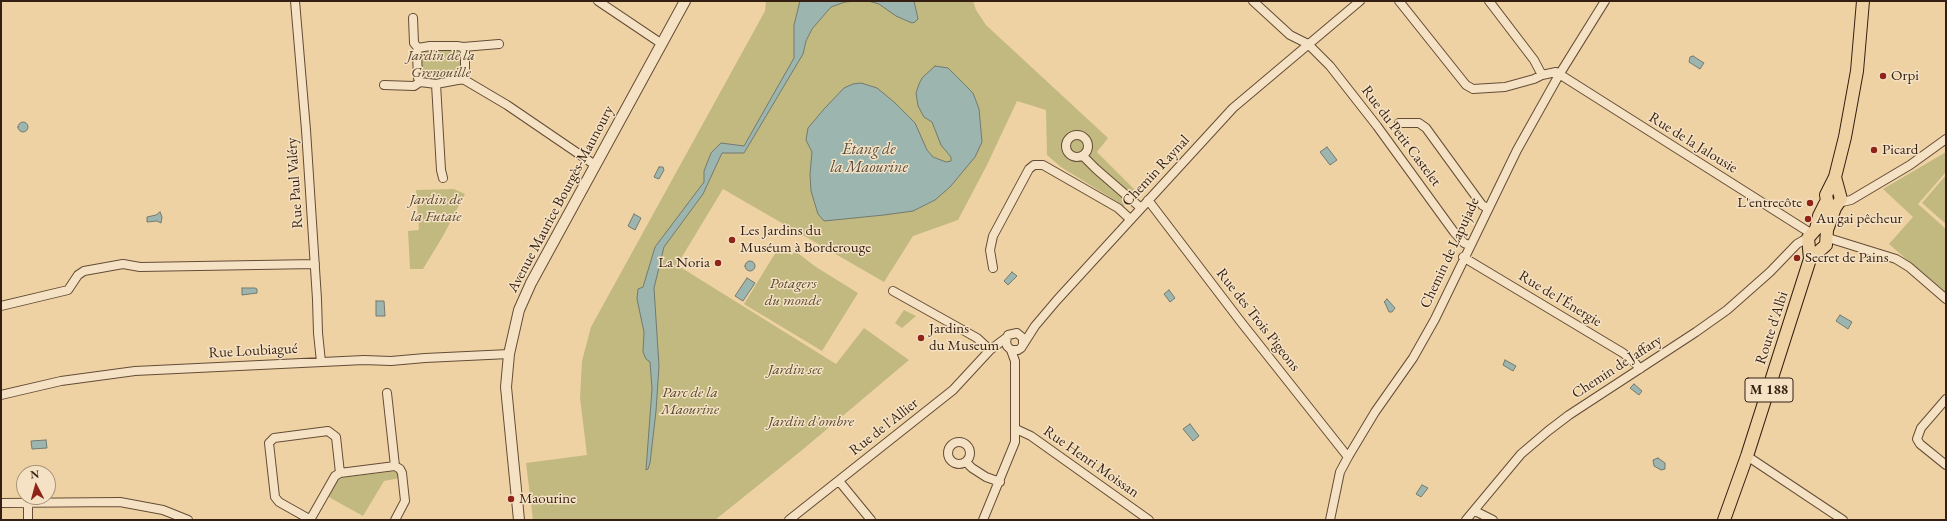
<!DOCTYPE html>
<html>
<head>
<meta charset="utf-8">
<style>
	body { margin:0 }
	#map { position:relative; width:1947px; height:521px; overflow:hidden; background:#efd2a4; font-family:"EB Garamond",serif }
	canvas { display:block }
	.frame { position:absolute; inset:0; border:2px solid #351f12; pointer-events:none }
	.north { position:absolute; left:16px; top:465px; width:40px; height:40px; box-sizing:border-box; background:#f5e2c4; border:1px solid #a8947d; border-radius:50%; rotate:354deg; font-size:11px; font-weight:700; line-height:16px; text-align:center; color:#351f12 }
	.north::after { content:''; display:block; margin:auto; width:14px; height:18px; background:#8f2418; clip-path:polygon(50% 0,100% 100%,50% 72%,0 100%) }
</style>
</head>
<body>
<div id="map">
<canvas width="1947" height="521"></canvas>
<div class="frame"></div>
<div class="north">N</div>
</div>
<script>
const context = document.querySelector('canvas').getContext('2d');
context.lineJoin = 'round';
function fill(path, color) { context.fillStyle = color; context.fill(path, 'evenodd'); }
const poly = rows => new Path2D(rows.map(r => 'M' + r).join(''));
function strokePath(path, color, width, dash) { context.strokeStyle = color; context.lineWidth = width; context.lineCap = dash ? 'butt' : 'round'; context.setLineDash(dash || []); context.stroke(path); }
function drawText(font, color, halo, rows, align = 'center') {
  context.font = font + ' "EB Garamond",serif'; context.lineWidth = 3; context.setLineDash([]); context.textBaseline = 'middle'; context.strokeStyle = halo; context.fillStyle = color; for (const [text, x, y, turn = 0] of rows) {
    context.save(); context.translate(x, y); context.rotate((+turn || 0) * Math.PI / 180); context.textAlign = isNaN(turn) ? turn : align; if (halo) context.strokeText(text, 0, 0); context.fillText(text, 0, 0); context.restore();
  }
}
fill(poly([
	[766,1,973,1,976,10,986,25,1108,138,1097,152,1137,192,1124,206,1061,167,1047,155,1046,110,1017,101,987,165,958,220,913,236,884,282,723,189,677,265,836,364,864,328,909,360,801,451,715,520,533,520,526,463,587,455,580,398,582,361,591,327,765,11],
	[456,48,460,53,462,57,462,72,460,76,457,79,427,81,423,79,421,76,420,53,422,50],
	[1946,152,1946,172,1918,204,1946,229,1946,294,1889,244,1913,217,1883,189],
	[1946,175,1946,224,1922,203],
	[454,189,465,194,443,236,423,269,410,269,408,231,419,230,416,190],
	[779,247,792,255,795,251,816,267,858,293,822,351,744,304],
	[904,310,916,316,902,328,895,323],
	[398,471,400,478,384,481,363,516,327,496,338,478]
]), '#c1b980');
const water = poly([
	[800,1,857,1,845,2,831,7,812,29,806,41,803,54,744,153,722,153,703,194,664,247,654,288,659,366,656,411,650,463,648,469,646,470,652,389,650,362,646,359,643,352,644,332,637,299,638,289,643,287,655,247,704,182,704,171,711,153,721,143,744,146,794,58,794,25,800,1],
	[868,1,914,1,918,19,915,22,912,23,896,16,879,4,868,1],
	[1693,56,1704,63,1700,69,1689,62,1690,57,1693,56],
	[935,66,948,68,973,93,979,109,982,142,975,157,950,187,935,200,913,211,884,215,824,221,818,214,811,191,810,174,812,152,806,140,808,128,824,109,844,88,853,84,861,83,877,88,894,102,915,123,927,150,933,157,946,162,951,161,951,157,941,145,932,122,924,117,918,106,916,93,919,84,922,78,935,66],
	'18 127a5 5 0 1 1 10 0a5 5 0 1 1-10 0Z',
	[1327,147,1337,160,1330,165,1320,152,1327,147],
	[659,167,663,167,664,170,659,179,654,177,659,167],
	[160,212,162,217,161,223,157,221,147,222,147,217,156,215,160,212],
	[634,214,641,218,635,230,628,226,634,214],
	'745 266a5 5 0 1 1 10 0a5 5 0 1 1-10 0Z',
	[1012,272,1017,276,1008,285,1004,281,1012,272],
	[747,278,755,283,743,301,735,296,747,278],
	[242,288,255,288,257,289,257,293,242,295,242,288],
	[1169,290,1175,298,1170,302,1164,294,1169,290],
	[1387,299,1395,308,1392,312,1389,312,1385,303,1384,302,1387,299],
	[376,301,384,301,385,316,376,316,376,301],
	[1840,315,1852,322,1848,329,1836,321,1840,315],
	[1505,360,1516,366,1513,371,1503,365,1505,360],
	[1634,384,1642,391,1639,395,1630,388,1634,384],
	[1190,424,1199,436,1193,441,1183,429,1190,424],
	[46,440,47,448,32,449,31,441,46,440],
	[1658,458,1665,463,1665,469,1661,470,1654,466,1653,460,1658,458],
	[1422,485,1428,488,1421,497,1416,494,1422,485]
]);
fill(water, '#9cb6af');
strokePath(water, '#737a70', 1);
const minor = poly([
	[295,1,306,130,317,299,318,333,321,362],
	[598,1,662,44],
	[1253,1,1290,35,1308,44,1330,66,1377,126,1454,232,1464,243,1469,245],
	[1399,1,1466,85,1473,89,1505,87,1534,79,1542,75,1556,72,1812,234],
	[1489,1,1534,60,1542,75],
	[413,18,414,43,418,48],
	[463,47,499,44],
	[463,79,465,74,465,52,463,47,457,46,430,46,418,48,417,53,418,78,420,82,436,84,463,79,507,105,595,165],
	[436,84,441,170,443,178],
	[384,85,414,86,420,82],
	[1399,123,1419,123,1426,128,1482,205,1487,208],
	'1066 146a11 11 0 1 1 22 0a11 11 0 1 1-22 0Z',
	[1083,156,1096,169,1141,208],
	[1148,200,1241,322,1348,457],
	[1838,203,1851,200,1910,165,1946,139],
	[1825,237,1896,259,1909,267,1946,299],
	[1463,257,1623,353,1635,363,1640,369],
	[993,268,990,250,993,236,1029,169,1034,165,1043,165,1118,208,1130,219],
	[893,291,977,338,990,350],
	[1,306,68,290,78,275,84,271,123,264,140,267,315,264],
	[1023,343,1023,338,1017,333,1008,335,1006,341,1007,346,1011,350,1018,350,1021,348,1035,326,1057,300,1233,108,1360,1],
	[387,393,395,466],
	[1,395,61,381,135,371,364,360,391,361,425,358,509,354],
	[1946,399,1921,428,1917,439,1920,444,1946,465],
	[1016,429,1031,436,1149,520],
	'948 453a11 11 0 1 1 22 0a11 11 0 1 1-22 0Z',
	[1747,456,1843,520],
	[966,462,972,468,986,477,1000,482],
	[839,481,871,520],
	[1,503,120,502,163,510,188,520],
	[28,503,28,520],
	[1475,511,1493,520],
	[310,520,335,476,340,473,395,466,400,469,402,473,405,501,395,520],
	[311,520,279,502,275,497,269,443,274,438,328,431,336,437,340,473],
	[789,520,953,390,990,350,1006,338],
	[983,520,1015,442,1015,361,1011,350],
	[1330,520,1340,472,1348,457,1375,412,1413,358,1435,319,1517,150,1559,75,1605,1],
	[1466,520,1521,454,1548,431,1569,415,1696,332,1727,310,1770,272,1797,244,1809,237]
]);
const tertiary = poly([
	[519,520,506,387,509,354,519,310,531,283,685,1]
]);
const primary = poly([
	[1810,259,1826,245,1827,230,1835,208,1841,199,1835,177],
	[1724,520,1747,456,1810,259,1808,238,1816,229,1819,216,1827,200,1826,195,1835,177,1845,137,1857,71,1863,1]
]);
strokePath(minor, '#644c36', 10);
strokePath(tertiary, '#644c36', 12);
strokePath(primary, '#351f12', 14);
strokePath(minor, '#f5e2c4', 8);
strokePath(tertiary, '#f5e2c4', 10);
strokePath(primary, '#efd2a4', 12);
for (const [x, y, r, color] of [
	[1883,76,4,"#8f2418"],
	[1874,150,4,"#8f2418"],
	[1810,203,4,"#8f2418"],
	[1808,219,4,"#8f2418"],
	[732,240,4,"#8f2418"],
	[1797,258,4,"#8f2418"],
	[718,263,4,"#8f2418"],
	[921,338,4,"#8f2418"],
	[511,499,4,"#8f2418"]
]) { const dot = new Path2D(); dot.arc(x, y, r, 0, 2 * Math.PI); context.fillStyle = color; context.fill(dot); strokePath(dot, '#f5e2c4', 1.5); }
for (const [x, y, w] of [
	[1769,390,48]
]) { const box = new Path2D(); box.roundRect(x - w / 2, y - 12, w, 24, 3); context.fillStyle = '#f5e2c4'; context.fill(box); strokePath(box, '#351f12', 1); }
drawText('bold 14px', '#351f12', null, [
	["M 188",1769,390]
]);
drawText('italic 15px', '#58462e', '#f5e2c4', [
	["Jardin de la",441,56],
	["Grenouille",441,73],
	["Jardin de",436,200],
	["la Futaie",436,217],
	["Potagers",793,284],
	["du monde",793,301],
	["Jardin sec",795,370],
	["Parc de la",690,393],
	["Maourine",690,410],
	["Jardin d'ombre",811,422]
]);
drawText('15px', '#351f12', '#f5e2c4', [
	["Orpi",1891,76],
	["Picard",1882,150],
	["L'entrecôte",1802,203,"right"],
	["Au gai pêcheur",1816,219],
	["Les Jardins du",740,231],
	["Muséum à Borderouge",740,248],
	["Secret de Pains",1805,258],
	["La Noria",710,263,"right"],
	["Jardins",929,329],
	["du Museum",929,346],
	["Maourine",519,499]
], 'left');
drawText('15px', '#351f12', '#f5e2c4', [
	["Rue du Petit Castelet",1401,136,53],
	["Rue de la Jalousie",1693,143,32],
	["Chemin Raynal",1156,171,-47],
	["Rue Paul Valéry",295,183,-94],
	["Avenue Maurice Bourgès-Maunoury",561,199,-62],
	["Chemin de Lapujade",1450,253,-65],
	["Rue de l'Énergie",1560,299,31],
	["Rue des Trois Pigeons",1258,320,52],
	["Route d'Albi",1772,328,-72],
	["Rue Loubiagué",253,351,-3],
	["Chemin de Jaffary",1617,367,-33],
	["Rue de l'Allier",884,427,-38],
	["Rue Henri Moissan",1091,462,35]
]);
drawText('italic 16px', '#544c41', '#f5e2c4', [
	["Étang de",869,150],
	["la Maourine",869,168]
]);
</script>
</body>
</html>
